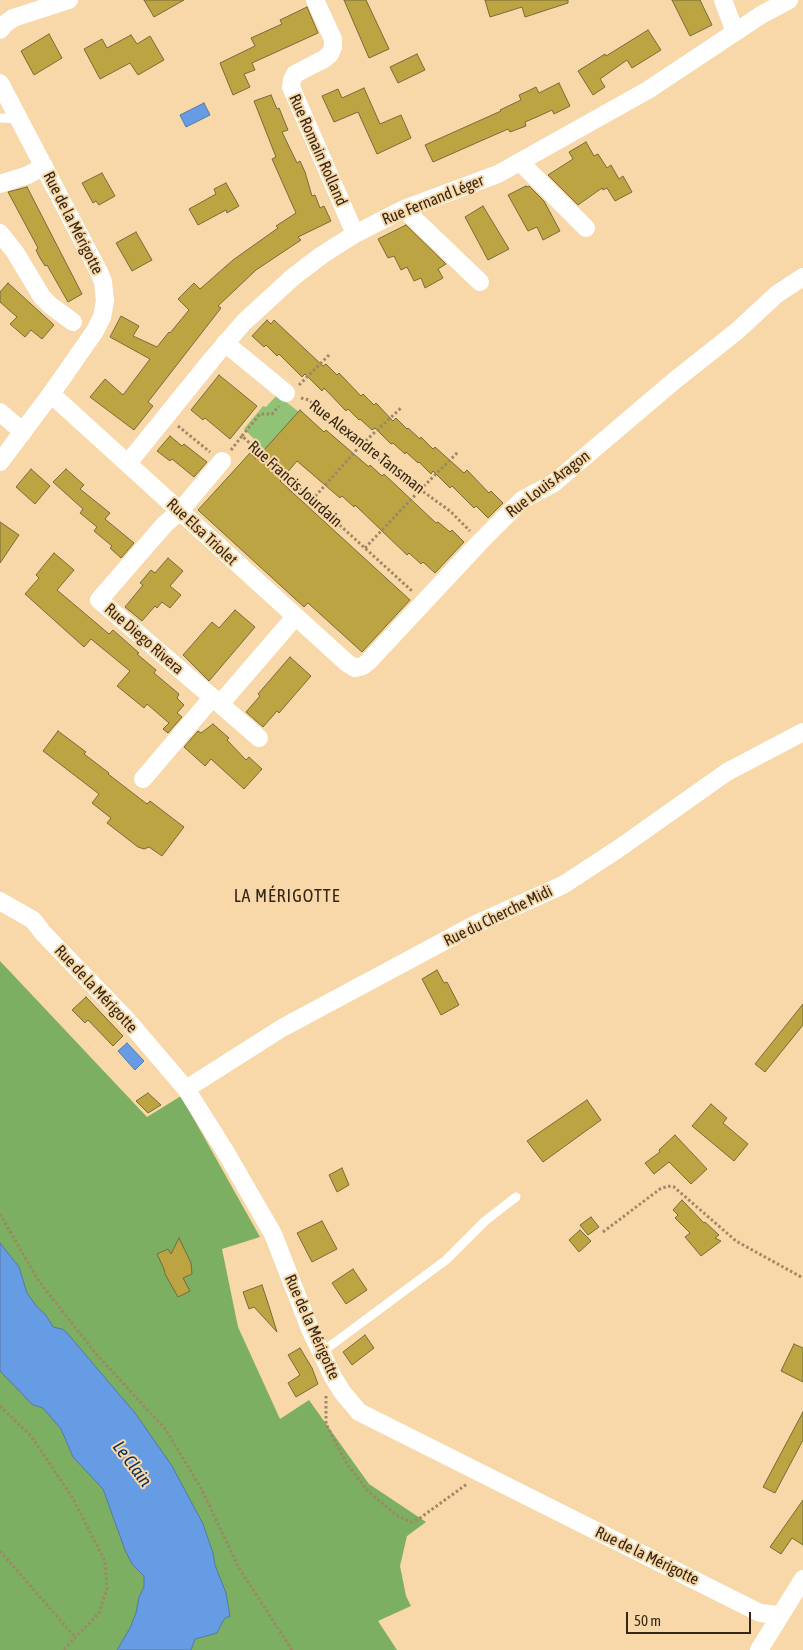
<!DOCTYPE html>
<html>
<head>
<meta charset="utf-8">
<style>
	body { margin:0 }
	#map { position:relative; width:803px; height:1650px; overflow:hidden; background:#f8d7a9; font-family:"Asap Condensed",sans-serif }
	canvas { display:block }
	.scale { position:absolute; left:626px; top:1612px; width:125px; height:22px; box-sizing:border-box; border:2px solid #332714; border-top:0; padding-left:6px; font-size:15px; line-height:18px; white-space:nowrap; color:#332714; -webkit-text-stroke:4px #f8d7a9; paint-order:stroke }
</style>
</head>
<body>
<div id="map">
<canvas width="803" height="1650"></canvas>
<div class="scale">50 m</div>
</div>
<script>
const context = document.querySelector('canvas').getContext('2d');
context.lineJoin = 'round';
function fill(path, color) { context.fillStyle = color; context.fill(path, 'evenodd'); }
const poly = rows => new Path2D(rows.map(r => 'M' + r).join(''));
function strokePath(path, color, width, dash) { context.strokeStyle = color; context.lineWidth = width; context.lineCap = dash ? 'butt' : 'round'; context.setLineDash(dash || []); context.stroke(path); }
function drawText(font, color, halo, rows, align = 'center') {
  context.font = font + ' "Asap Condensed",sans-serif'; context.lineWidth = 4; context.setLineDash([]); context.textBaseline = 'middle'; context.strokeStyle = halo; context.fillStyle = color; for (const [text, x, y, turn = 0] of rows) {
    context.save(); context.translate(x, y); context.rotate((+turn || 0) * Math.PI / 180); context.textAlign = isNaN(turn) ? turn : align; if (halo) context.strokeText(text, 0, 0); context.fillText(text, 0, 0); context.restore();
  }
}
fill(poly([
	[277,395,299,412,265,450,244,429,263,406,266,407]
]), '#90c376');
fill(poly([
	[0,961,147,1117,181,1096,260,1237,222,1249,238,1327,280,1419,309,1400,369,1484,426,1522,407,1536,400,1566,406,1596,411,1606,378,1621,397,1650,0,1650]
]), '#7caf61');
const water = poly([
	[204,103,210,115,186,127,180,115,204,103],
	[127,1043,144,1061,135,1070,118,1051,127,1043],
	[0,1243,19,1267,27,1293,37,1307,46,1315,53,1327,62,1329,67,1333,135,1413,172,1466,203,1524,213,1553,215,1565,226,1593,230,1617,226,1617,223,1621,217,1633,195,1639,191,1650,117,1650,130,1628,136,1613,139,1597,144,1587,144,1576,132,1564,125,1550,103,1489,73,1457,61,1429,43,1408,33,1405,0,1371,0,1243]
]);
fill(water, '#659ce3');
strokePath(water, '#5679a5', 1);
const building = poly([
	[144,0,184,0,154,17,144,0],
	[344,0,366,0,389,49,369,58,344,0],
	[485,0,568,0,568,3,525,17,522,7,490,17,485,0],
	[672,0,700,0,712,25,690,36,672,0],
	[307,7,318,33,252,63,255,70,244,74,250,87,233,95,220,63,255,46,251,38,282,24,280,20,307,7],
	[648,30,661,50,632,68,627,60,600,79,605,87,593,95,578,71,605,54,606,56,648,30],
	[49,34,62,58,34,75,21,51,49,34],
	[131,35,137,44,150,36,164,60,138,75,130,63,100,79,84,49,102,39,107,48,131,35],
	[417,54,425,70,398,83,390,67,417,54],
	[559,83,570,106,554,114,552,110,539,116,525,122,526,126,510,132,508,129,433,162,425,145,501,111,500,110,521,100,519,95,528,91,536,87,539,93,559,83],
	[364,88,380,124,401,115,411,138,377,154,358,112,334,122,322,96,338,89,342,98,364,88],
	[271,95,277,109,279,108,288,130,282,132,297,163,300,161,305,172,312,196,315,195,320,208,324,206,331,221,298,237,301,240,256,270,218,306,221,308,148,402,153,406,134,430,90,397,105,379,123,395,150,359,110,337,121,316,139,326,133,336,157,347,169,332,170,333,189,310,178,299,194,283,200,289,233,260,278,228,276,226,296,213,272,159,276,157,254,101,271,95],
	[586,142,594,156,598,154,607,168,611,165,619,179,623,176,632,192,615,201,607,188,603,190,602,188,578,205,548,175,573,159,569,152,586,142],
	[102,173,115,196,99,205,96,201,93,203,82,183,102,173],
	[226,183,239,206,227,213,226,210,198,225,189,209,216,194,214,189,226,183],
	[526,186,527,187,529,186,544,201,560,231,543,240,537,227,528,231,508,195,526,186],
	[27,187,82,294,68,302,47,265,45,266,40,258,36,250,38,248,8,192,27,187],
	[483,206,509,249,488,260,465,217,483,206],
	[406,225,446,264,438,269,443,278,425,288,421,278,414,281,407,267,401,270,394,256,388,258,378,239,406,225],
	[136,232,152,260,132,271,116,243,136,232],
	[8,283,54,325,42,339,31,330,25,337,10,324,17,317,0,302,0,292,8,283],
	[267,320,271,324,274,320,323,366,326,364,337,375,339,373,361,396,363,394,374,405,376,403,393,421,396,418,407,429,408,428,420,439,421,437,433,449,435,447,464,473,467,470,489,493,491,491,503,503,488,518,476,506,474,508,452,486,450,488,433,471,431,474,419,462,418,463,406,452,405,454,393,443,391,444,375,428,372,430,360,419,359,420,348,409,346,411,324,388,322,391,305,374,302,377,279,354,277,356,266,345,264,347,252,336,267,320],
	[219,375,257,406,230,439,205,418,203,420,191,410,219,375],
	[300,410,324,432,326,430,369,467,370,465,382,476,384,474,436,523,438,522,450,532,452,530,464,542,435,573,423,562,421,564,409,553,407,555,355,505,354,507,342,496,340,498,297,461,280,481,410,600,362,652,308,603,304,607,198,510,250,453,256,459,300,410],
	[170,436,182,446,184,444,207,462,194,477,172,459,170,461,157,451,170,436],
	[31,469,50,486,35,504,16,487,31,469],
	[66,469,84,485,80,489,110,513,105,519,134,543,121,558,110,548,112,546,94,531,97,527,80,513,83,509,53,482,66,469],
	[0,522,19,535,0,563,0,522],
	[54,553,74,570,57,590,109,634,113,630,139,653,137,654,156,670,154,673,179,694,177,698,184,705,177,713,182,717,168,733,163,729,169,723,147,704,144,708,117,686,130,671,91,639,84,647,25,594,39,578,36,575,54,553],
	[168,558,183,571,170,586,181,595,170,608,162,602,157,608,155,606,142,621,125,607,143,585,140,583,151,570,155,573,168,558],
	[235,610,255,627,209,681,183,655,212,622,219,628,235,610],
	[290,657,311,676,279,713,277,711,263,727,246,712,260,696,258,694,290,657],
	[213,724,229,738,227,740,246,760,249,757,262,769,244,789,211,759,205,766,184,747,198,731,201,733,213,724],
	[58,731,86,752,84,754,109,773,108,774,147,804,150,801,184,827,162,856,149,847,144,849,138,847,107,823,111,818,92,803,99,794,43,751,58,731],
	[437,970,444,983,447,982,459,1005,441,1015,422,979,437,970],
	[86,997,123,1036,113,1046,88,1020,85,1023,72,1010,86,997],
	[803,1004,803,1025,765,1072,755,1064,803,1004],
	[148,1093,161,1105,148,1113,136,1101,148,1093],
	[587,1100,601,1120,543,1162,527,1141,587,1100],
	[711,1104,727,1118,723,1123,748,1144,734,1161,692,1126,711,1104],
	[675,1135,707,1169,691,1184,669,1162,654,1174,645,1163,660,1152,659,1150,675,1135],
	[342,1168,349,1185,337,1192,329,1175,342,1168],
	[682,1200,704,1223,705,1222,719,1235,715,1238,721,1241,701,1256,685,1237,690,1233,675,1218,678,1215,673,1210,682,1200],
	[591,1217,599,1227,588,1235,580,1225,591,1217],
	[322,1221,337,1249,312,1262,297,1233,322,1221],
	[580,1230,591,1241,579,1252,569,1240,580,1230],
	[179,1238,191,1263,192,1274,183,1278,190,1291,178,1297,165,1274,164,1269,157,1254,168,1249,171,1254,179,1238],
	[353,1269,367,1290,346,1304,332,1283,353,1269],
	[262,1285,268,1303,277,1332,254,1307,249,1309,243,1292,262,1285],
	[365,1335,374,1348,352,1365,343,1352,365,1335],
	[794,1344,803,1348,803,1382,781,1371,794,1344],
	[300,1348,312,1368,318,1384,296,1397,288,1383,300,1375,288,1355,300,1348],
	[803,1412,803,1440,775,1493,763,1487,803,1412],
	[803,1500,803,1545,792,1538,781,1554,770,1547,803,1500]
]);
fill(building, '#bca442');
strokePath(building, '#776b39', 1);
strokePath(poly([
	[299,385,330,354],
	[301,398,309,400,340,430,360,446,450,511,470,531],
	[178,426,210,452],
	[242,436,260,414,272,414,279,406],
	[231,450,242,436,412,591],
	[312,500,360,446,401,408],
	[365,548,420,490,458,452],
	[0,1214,38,1280,97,1355,166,1430,202,1490,239,1568,292,1650],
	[603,1232,660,1189,668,1186,674,1187,736,1241,803,1278],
	[326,1396,326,1424,347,1464,368,1491,396,1515,411,1522,420,1518,467,1484],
	[0,1406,31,1436,72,1497,105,1561,107,1588,99,1613,63,1650],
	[0,1551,76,1638]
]), '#9e8765', 3, [2.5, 2.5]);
strokePath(poly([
	[0,118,19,119],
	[322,1352,446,1260,485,1221,516,1197]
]), '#fff', 9);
strokePath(poly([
	[315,0,333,39,333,47,330,54,324,59,295,74,292,80,291,87,355,234],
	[723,0,735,32],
	[0,30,5,24,13,18,69,0],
	[0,83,100,274,103,282,105,301,102,317,95,331,51,394,0,462],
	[520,162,586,228],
	[0,184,28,175,44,166],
	[404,209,480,282],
	[0,233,15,252,42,297,50,305,73,322],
	[225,343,286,393],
	[51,394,347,663,355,668,363,666,368,662,481,541,522,500,554,483,674,381,737,331,777,294,803,277],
	[0,412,23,432],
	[222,461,180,511,165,524,99,600,220,704,295,617],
	[128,463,213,358,244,322,293,277,322,255,355,234,404,209,498,174,648,90,761,15,789,0],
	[220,704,259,738],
	[143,779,212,698],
	[0,901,33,920,43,933,128,1021,186,1089,225,1151,273,1234,310,1329,333,1377,343,1393,359,1412,760,1613,780,1615],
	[186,1089,282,1028,476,924,563,885,618,849,727,772,803,732],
	[759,1650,803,1579]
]), '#fff', 18);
drawText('16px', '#332714', '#f8d7a9', [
	["Rue Romain Rolland",318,150,66],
	["Rue Fernand Léger",433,200,-22],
	["Rue de la Mérigotte",73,223,63],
	["Rue Alexandre Tansman",367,447,38],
	["Rue Francis Jourdain",295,484,42],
	["Rue Louis Aragon",548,484,-37],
	["Rue Elsa Triolet",202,532,43],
	["Rue Diego Rivera",144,639,41],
	["Rue du Cherche Midi",498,916,-26],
	["Rue de la Mérigotte",96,989,47],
	["Rue de la Mérigotte",312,1327,66],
	["Rue de la Mérigotte",647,1556,26]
]);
context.letterSpacing = '1px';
drawText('18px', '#332714', '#f8d7a9', [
	["LA MÉRIGOTTE",287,896]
]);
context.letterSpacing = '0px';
drawText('italic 18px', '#082e5a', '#f8d7a9', [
	["Le Clain",132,1464,53]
]);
</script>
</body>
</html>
